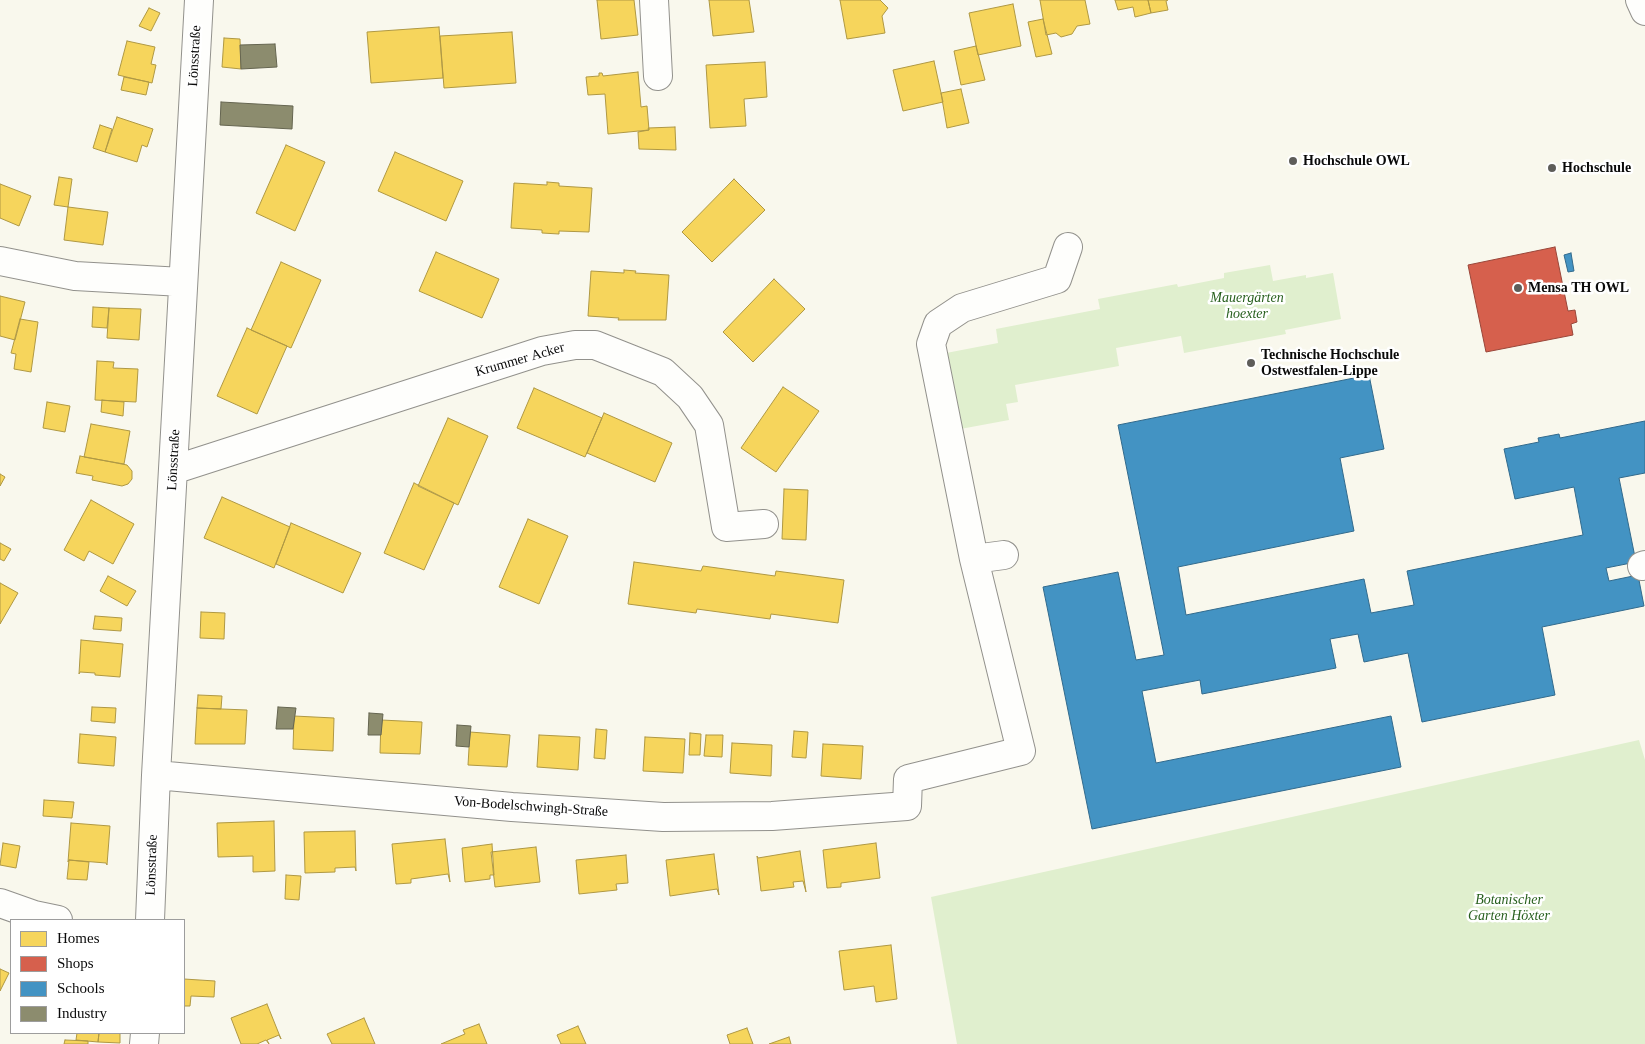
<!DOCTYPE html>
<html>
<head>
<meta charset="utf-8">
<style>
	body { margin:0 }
	#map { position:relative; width:1645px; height:1044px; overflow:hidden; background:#f9f8ed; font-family:Georgia,serif }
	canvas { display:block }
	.legend { position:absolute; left:10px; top:919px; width:175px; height:115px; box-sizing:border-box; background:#fff; border:1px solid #9d9d9d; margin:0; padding:6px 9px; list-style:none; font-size:15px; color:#0a0a0a }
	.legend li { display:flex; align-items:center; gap:10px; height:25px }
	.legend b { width:25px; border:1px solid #9d9d9d }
</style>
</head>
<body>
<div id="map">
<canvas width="1645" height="1044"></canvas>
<ul class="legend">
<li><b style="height:14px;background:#f6d55c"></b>Homes</li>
<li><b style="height:14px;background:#d6604d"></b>Shops</li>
<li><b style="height:14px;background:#4393c3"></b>Schools</li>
<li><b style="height:14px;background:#8c8c6e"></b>Industry</li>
</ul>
</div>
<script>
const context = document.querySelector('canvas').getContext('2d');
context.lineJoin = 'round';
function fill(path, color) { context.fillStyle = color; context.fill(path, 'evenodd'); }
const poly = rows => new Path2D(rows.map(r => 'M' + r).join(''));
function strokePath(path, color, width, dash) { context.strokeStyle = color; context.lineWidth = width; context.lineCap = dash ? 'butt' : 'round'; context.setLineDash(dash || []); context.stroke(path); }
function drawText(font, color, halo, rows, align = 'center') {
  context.font = font + ' Georgia,serif'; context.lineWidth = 5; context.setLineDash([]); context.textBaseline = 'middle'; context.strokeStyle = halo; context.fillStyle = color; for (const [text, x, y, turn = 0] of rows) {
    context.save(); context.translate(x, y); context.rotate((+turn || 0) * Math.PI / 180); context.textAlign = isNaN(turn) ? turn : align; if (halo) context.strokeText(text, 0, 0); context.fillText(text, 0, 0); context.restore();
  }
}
fill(poly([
	[1270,265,1273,281,1306,275,1306,278,1333,273,1341,319,1285,330,1286,334,1184,353,1181,336,1116,348,1119,366,1015,385,1018,402,1006,404,1009,420,955,430,941,354,998,343,996,329,1100,309,1098,299,1177,284,1178,287,1224,278,1224,273],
	[1639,740,1645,760,1645,1044,957,1044,931,897]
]), '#e0efce');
const homes = poly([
	[597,0,634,0,638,35,601,39,597,0],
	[709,0,749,0,754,32,713,36,709,0],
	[840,0,880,0,888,8,882,16,885,33,847,39,840,0],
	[1040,0,1085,0,1090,24,1077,26,1072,34,1061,37,1056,33,1046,35,1040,0],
	[1115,0,1148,0,1151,13,1135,17,1133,7,1118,10,1115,0],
	[1148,0,1168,0,1166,1,1168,10,1151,13,1148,0],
	[1013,4,1021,46,978,55,969,13,1013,4],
	[149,8,160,13,151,31,139,26,149,8],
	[1043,19,1052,54,1036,57,1028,22,1043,19],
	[439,27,443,78,371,83,367,32,439,27],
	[512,32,516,83,444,88,440,36,512,32],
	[224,38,240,39,241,69,222,67,224,38],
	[127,41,155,47,151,64,156,65,152,83,118,75,127,41],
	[976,46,985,80,961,85,954,51,976,46],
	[934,61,943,102,903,111,893,70,934,61],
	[765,62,767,97,744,99,746,126,710,128,706,65,765,62],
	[638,72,641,107,647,106,649,130,608,134,605,94,588,95,586,77,599,76,599,73,602,73,603,76,638,72],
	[124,77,149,82,146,95,121,90,124,77],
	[961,89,969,123,947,128,941,93,961,89],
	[117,117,153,129,147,147,142,145,137,162,105,152,117,117],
	[100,125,112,129,105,152,93,148,100,125],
	[675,127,676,150,639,149,638,132,649,130,648,128,675,127],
	[286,145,325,162,295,231,256,213,286,145],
	[395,152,463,181,446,221,378,191,395,152],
	[59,177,72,179,68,207,54,205,59,177],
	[734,179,765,210,712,262,682,232,734,179],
	[547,182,559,183,559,186,592,188,589,232,559,231,559,234,542,233,542,230,511,228,514,183,547,185,547,182],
	[0,184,31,196,19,226,0,218,0,184],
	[68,207,108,212,103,245,64,240,68,207],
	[436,252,499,279,482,318,419,291,436,252],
	[281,262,321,280,291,348,251,330,281,262],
	[624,270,636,271,635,273,669,275,666,320,618,320,619,318,588,316,591,271,624,273,624,270],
	[774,279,805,309,753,362,723,332,774,279],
	[0,296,25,302,15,340,0,336,0,296],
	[93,307,109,308,107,328,92,327,93,307],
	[109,308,141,309,139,340,107,338,109,308],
	[20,319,38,322,31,372,14,369,16,354,11,353,20,319],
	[247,328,287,346,257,414,217,396,247,328],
	[97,361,114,362,113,368,138,369,136,402,95,400,97,361],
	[783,387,819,411,776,472,741,448,783,387],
	[534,388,602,418,585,457,517,428,534,388],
	[102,400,124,402,123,416,101,412,102,400],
	[47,402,70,406,65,432,43,428,47,402],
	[604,413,672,443,655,482,587,453,604,413],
	[448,418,488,436,458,505,418,486,448,418],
	[91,424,130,431,124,464,84,457,91,424],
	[80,456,127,465,132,471,132,479,128,484,122,486,92,480,93,476,76,473,80,456],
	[0,474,5,477,0,486,0,474],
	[414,483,454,503,424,570,384,553,414,483],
	[784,489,808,490,806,540,782,539,784,489],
	[222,497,290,527,274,568,204,538,222,497],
	[91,500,134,524,113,564,89,551,84,561,64,550,91,500],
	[528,519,568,536,539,604,499,587,528,519],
	[291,523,361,553,343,593,276,564,291,523],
	[0,543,11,549,4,561,0,559,0,543],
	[634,562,701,571,703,566,775,576,776,571,844,580,838,623,771,614,770,619,697,609,696,613,628,604,634,562],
	[108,576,136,591,127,606,100,591,108,576],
	[0,583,18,593,0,624,0,583],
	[201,612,225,613,224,639,200,638,201,612],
	[95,616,122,618,121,631,93,629,95,616],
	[81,640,123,644,120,677,95,675,95,673,80,672,79,674,81,640],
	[198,695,222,696,221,709,197,708,198,695],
	[92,707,116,708,115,723,91,721,92,707],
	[197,708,247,710,245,744,195,744,197,708],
	[294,716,334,718,333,751,293,749,294,716],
	[381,720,422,722,420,754,380,753,381,720],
	[596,729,607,730,605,759,594,758,596,729],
	[794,731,808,732,806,758,792,757,794,731],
	[470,732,510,735,507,767,468,765,470,732],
	[690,733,701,734,700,755,689,755,690,733],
	[80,734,116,737,114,766,78,763,80,734],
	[539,735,580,737,578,770,537,767,539,735],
	[706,735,723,735,722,757,704,756,706,735],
	[645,737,685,739,683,773,643,771,645,737],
	[732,743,772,745,771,776,730,773,732,743],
	[823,744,863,746,861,779,821,776,823,744],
	[44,800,74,802,72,818,43,816,44,800],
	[274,821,275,871,253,872,253,856,218,857,217,823,274,821],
	[71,823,110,826,107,865,106,863,69,860,68,862,71,823],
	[355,831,356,871,355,867,335,868,335,872,305,873,304,832,355,831],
	[445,839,450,882,448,874,411,879,411,883,396,884,392,844,445,839],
	[3,843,20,846,16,868,0,865,3,843],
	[876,843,880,878,841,883,841,887,827,888,823,850,876,843],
	[492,844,494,875,490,875,490,879,465,882,462,848,492,844],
	[536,847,540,882,495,887,491,852,536,847],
	[800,851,806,892,803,881,793,882,794,887,761,891,757,856,758,858,800,851],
	[714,854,719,895,717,889,670,896,666,860,714,854],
	[626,855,628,883,616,884,617,890,579,894,576,860,626,855],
	[69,860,89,862,87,880,67,879,69,860],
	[286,875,301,876,299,900,285,899,286,875],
	[891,945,897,999,876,1002,874,986,844,990,839,951,891,945],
	[0,969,9,973,0,991,0,969],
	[184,979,215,981,214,997,191,996,190,1006,184,1006,184,979],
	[267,1004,281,1039,279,1035,267,1040,269,1044,266,1040,257,1044,241,1044,231,1018,267,1004],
	[364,1018,375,1044,332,1044,327,1034,364,1018],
	[479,1024,487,1044,441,1044,465,1034,463,1030,479,1024],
	[578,1026,586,1044,561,1044,557,1035,578,1026],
	[747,1028,753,1044,730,1044,727,1035,747,1028],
	[77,1033,99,1033,98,1042,76,1040,77,1033],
	[99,1033,120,1033,120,1043,98,1042,99,1033],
	[789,1037,791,1044,769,1044,789,1037],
	[65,1040,88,1041,88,1044,64,1044,65,1040]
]);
fill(homes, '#f6d55c');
strokePath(homes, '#af9843', 1);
const shops = poly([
	[1555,247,1568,311,1575,310,1577,322,1571,324,1573,335,1486,352,1468,265,1555,247]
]);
fill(shops, '#d6604d');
strokePath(shops, '#994639', 1);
const schools = poly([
	[1571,253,1574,271,1568,272,1564,255,1571,253],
	[1369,375,1384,449,1340,458,1354,531,1178,567,1186,615,1364,579,1371,613,1414,605,1407,571,1583,535,1574,487,1515,499,1504,449,1539,442,1538,438,1559,434,1560,438,1645,421,1645,473,1619,478,1636,562,1606,568,1609,581,1638,575,1644,606,1542,627,1555,695,1422,722,1408,653,1364,662,1358,634,1330,639,1336,668,1202,694,1200,680,1142,691,1156,763,1391,716,1401,767,1092,829,1043,587,1118,572,1136,660,1164,655,1118,425,1369,375]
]);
fill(schools, '#4393c3');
strokePath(schools, '#326a8c', 1);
const industry = poly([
	[275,44,277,67,241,69,240,45,275,44],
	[221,102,293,106,292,129,220,125,221,102],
	[278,707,296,708,293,729,276,729,278,707],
	[369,713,383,714,381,735,368,735,369,713],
	[457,725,471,726,469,747,456,746,457,725]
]);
fill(industry, '#8c8c6e');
strokePath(industry, '#656550', 1);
const minor = poly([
	[654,0,658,76],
	[1640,0,1645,11],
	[0,261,75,276,182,282],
	[173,470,542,351,575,345,595,345,663,372,690,397,709,425,726,527,764,524],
	[974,559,1004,555],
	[1642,566,1645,565],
	[156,775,512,807,663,817,772,816,907,806,908,779,1021,751,974,559,931,344,938,324,962,308,1057,279,1068,247],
	[0,903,34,915,58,920],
	[150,920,156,775,199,0],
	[144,1044,145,1033]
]);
strokePath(minor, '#92918c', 30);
strokePath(minor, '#fefefc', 28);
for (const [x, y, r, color] of [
	[1293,161,5,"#5e5d59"],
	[1552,168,5,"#5e5d59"],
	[1518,288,5,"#5e5d59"],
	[1251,363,5,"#5e5d59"]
]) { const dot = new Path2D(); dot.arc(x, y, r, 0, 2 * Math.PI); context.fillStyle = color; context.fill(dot); strokePath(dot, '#fff', 2); }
drawText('14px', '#0a0a0a', '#fff', [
	["Lönsstraße",195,56,-87],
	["Krummer Acker",520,360,-16],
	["Lönsstraße",174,460,-87],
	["Von-Bodelschwingh-Straße",531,807,4],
	["Lönsstraße",152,865,-88]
]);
drawText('bold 14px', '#0a0a0a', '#fff', [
	["Hochschule OWL",1303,161],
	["Hochschule",1562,168],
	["Mensa TH OWL",1528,288],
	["Technische Hochschule",1261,355],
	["Ostwestfalen-Lippe",1261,371]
], 'left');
drawText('italic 14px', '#275f1d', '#fff', [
	["Mauergärten",1247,298],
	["hoexter",1247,314],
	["Botanischer",1509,900],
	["Garten Höxter",1509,916]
]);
</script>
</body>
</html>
